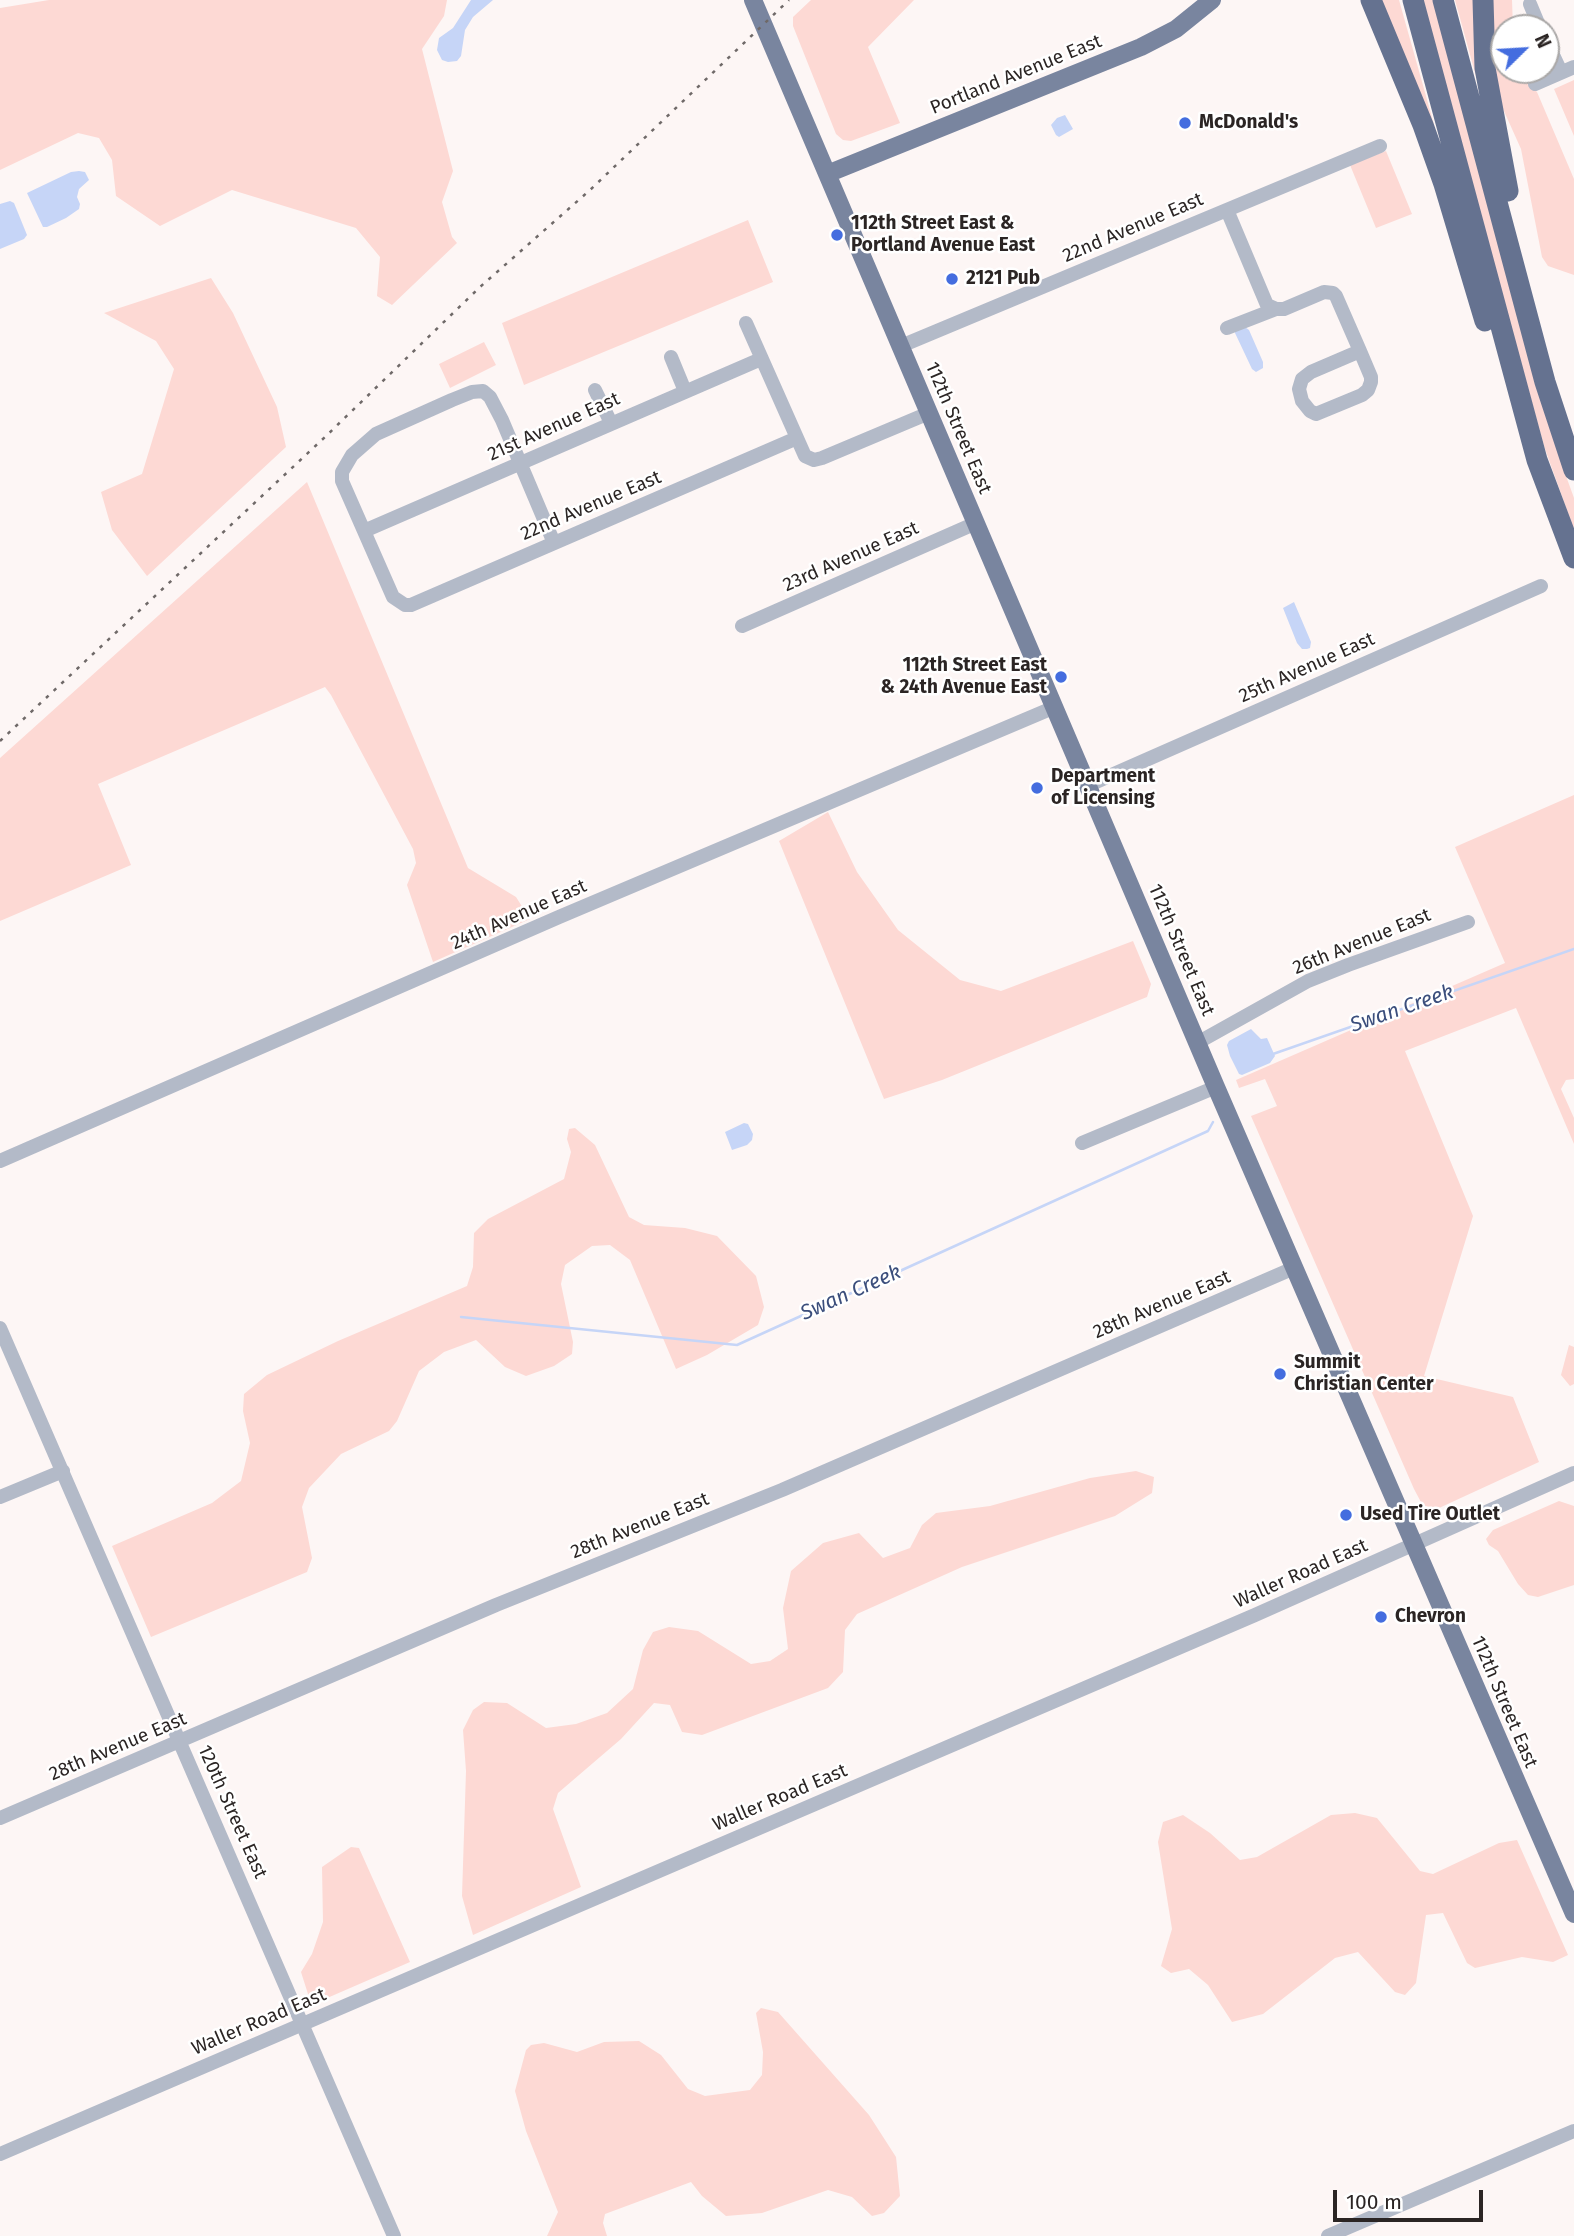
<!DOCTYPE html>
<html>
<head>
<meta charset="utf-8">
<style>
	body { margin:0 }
	#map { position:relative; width:1574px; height:2236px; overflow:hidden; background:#fdf6f5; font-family:"Fira Sans",sans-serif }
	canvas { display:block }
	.north { position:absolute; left:1490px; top:14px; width:70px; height:70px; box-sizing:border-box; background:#fff; border:2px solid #aaa8a7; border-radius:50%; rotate:66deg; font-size:19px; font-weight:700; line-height:28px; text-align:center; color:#2b2524 }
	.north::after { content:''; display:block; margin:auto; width:24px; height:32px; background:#446ddf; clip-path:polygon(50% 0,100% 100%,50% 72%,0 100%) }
	.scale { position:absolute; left:1333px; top:2190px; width:150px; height:32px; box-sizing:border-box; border:4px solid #2b2524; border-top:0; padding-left:9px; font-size:21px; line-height:24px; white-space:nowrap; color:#2b2524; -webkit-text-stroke:5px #fff; paint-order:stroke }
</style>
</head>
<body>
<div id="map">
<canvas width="1574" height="2236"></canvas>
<div class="north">N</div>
<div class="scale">100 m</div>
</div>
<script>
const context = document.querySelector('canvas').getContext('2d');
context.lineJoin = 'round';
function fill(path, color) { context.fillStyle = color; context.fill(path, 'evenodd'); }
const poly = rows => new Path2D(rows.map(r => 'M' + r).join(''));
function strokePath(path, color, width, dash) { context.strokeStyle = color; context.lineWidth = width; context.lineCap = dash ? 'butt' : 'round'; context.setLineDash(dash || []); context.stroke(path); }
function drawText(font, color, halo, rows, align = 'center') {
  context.font = font + ' "Fira Sans",sans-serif'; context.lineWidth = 5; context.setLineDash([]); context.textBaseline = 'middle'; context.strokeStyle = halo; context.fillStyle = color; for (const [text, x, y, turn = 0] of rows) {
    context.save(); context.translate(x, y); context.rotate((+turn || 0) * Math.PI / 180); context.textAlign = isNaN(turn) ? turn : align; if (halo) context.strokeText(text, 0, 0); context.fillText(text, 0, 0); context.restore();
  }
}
fill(poly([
	[49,0,447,0,444,16,422,49,453,171,442,202,452,237,457,243,392,305,377,296,380,257,356,228,232,190,160,226,116,196,112,160,99,138,78,133,0,170,0,8],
	[811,0,914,0,868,47,900,123,851,141,843,140,836,134,793,26,793,17],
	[1379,0,1399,0,1435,128],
	[1421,0,1434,0,1562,465,1574,498,1574,530,1544,446],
	[1455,0,1475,0,1480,91],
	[1492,0,1512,0,1513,28,1504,28,1504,70,1514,70,1514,80,1522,77,1537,92,1574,179,1574,275,1548,266,1542,257,1521,149,1499,100,1493,54],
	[1574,80,1574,136,1554,89],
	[1386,151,1412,214,1376,228,1350,165],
	[748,220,773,282,524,385,502,323],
	[211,278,233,313,277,407,286,447,147,576,112,530,101,492,142,474,174,369,156,341,104,313],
	[484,342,496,365,450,388,439,364],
	[307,482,468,868,516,897,530,919,433,962,407,885,416,863,413,849,331,695,325,687,98,784,131,865,0,921,0,758],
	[1574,795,1574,1079,1566,1080,1561,1089,1574,1118,1574,1144,1516,1008,1405,1051,1473,1216,1424,1376,1513,1397,1539,1462,1439,1508,1429,1508,1422,1504,1414,1489,1251,1116,1277,1106,1265,1079,1239,1088,1236,1080,1505,963,1455,847],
	[828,812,857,872,898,930,960,980,1001,991,1133,941,1151,984,1147,997,942,1080,884,1099,779,841],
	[575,1128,595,1145,629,1217,644,1225,685,1228,717,1236,756,1276,764,1307,758,1325,707,1355,676,1369,630,1260,610,1245,592,1246,565,1265,561,1284,573,1342,572,1354,554,1366,526,1376,505,1367,476,1340,444,1352,419,1371,397,1421,389,1431,341,1454,309,1488,302,1507,312,1558,307,1572,151,1637,112,1546,212,1503,241,1481,250,1443,243,1411,244,1394,267,1375,338,1341,467,1286,473,1267,474,1233,488,1219,564,1179,571,1152,567,1139,569,1129],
	[1569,1345,1574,1347,1574,1384,1570,1386,1561,1375],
	[1136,1471,1154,1477,1152,1493,1115,1516,962,1567,857,1614,845,1630,843,1672,828,1688,702,1735,682,1732,670,1705,654,1703,621,1739,558,1793,553,1809,581,1887,473,1935,462,1896,466,1771,463,1730,473,1710,484,1702,507,1703,546,1728,576,1724,607,1713,633,1689,643,1650,653,1632,669,1627,698,1631,751,1664,770,1661,788,1649,783,1608,791,1571,823,1543,859,1533,883,1558,910,1548,922,1525,936,1513,990,1506,1090,1478],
	[1559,1501,1574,1506,1574,1585,1538,1597,1528,1595,1518,1584,1498,1551,1489,1545,1486,1539,1493,1530],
	[1355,1813,1377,1818,1420,1871,1433,1874,1499,1843,1517,1840,1568,1955,1553,1962,1522,1957,1475,1968,1467,1963,1443,1913,1426,1915,1416,1983,1405,1995,1395,1992,1358,1952,1335,1958,1263,2014,1232,2022,1208,1985,1189,1969,1171,1973,1161,1966,1172,1929,1158,1842,1163,1822,1183,1815,1210,1833,1240,1860,1257,1857,1331,1815],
	[351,1847,359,1848,410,1962,318,2002,308,1994,301,1972,312,1954,323,1922,322,1867],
	[761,2008,778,2012,869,2115,896,2157,900,2196,884,2213,872,2216,852,2197,828,2190,762,2213,726,2216,702,2196,691,2182,605,2214,603,2223,607,2236,547,2236,558,2212,526,2131,515,2091,526,2050,531,2045,544,2043,577,2052,604,2042,639,2041,661,2055,688,2089,705,2096,750,2090,762,2075,763,2052,756,2013]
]), '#fdd9d4');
fill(poly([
	[471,0,493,0,473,17,465,30,461,56,457,61,448,62,442,60,437,50,439,38,453,28],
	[1065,115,1073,129,1059,137,1056,135,1051,125,1057,118],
	[79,171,85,172,89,180,79,189,77,197,80,204,79,209,66,218,47,227,43,227,27,193,71,172],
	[10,201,14,203,27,235,24,239,0,249,0,204],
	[1245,327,1249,330,1263,362,1263,368,1256,372,1252,369,1235,333,1235,331],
	[1294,602,1311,642,1310,648,1307,649,1302,649,1297,643,1283,608],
	[1251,1029,1261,1039,1267,1038,1275,1056,1270,1063,1242,1075,1239,1074,1230,1056,1227,1045,1229,1041],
	[744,1123,748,1124,753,1134,752,1140,747,1145,732,1150,725,1132]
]), '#c6d5f7');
strokePath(poly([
	[1273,1054,1574,949],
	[461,1317,737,1345,1208,1131,1213,1122]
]), '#c6d5f7', 2.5);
strokePath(poly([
	[1530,4,1540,28],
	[1546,40,1561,72],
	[1535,84,1574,67],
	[1227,210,1267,305,1276,309],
	[746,323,805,456,814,460,822,458,929,413],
	[1227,328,1276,309,1284,309,1324,292,1333,293,1336,296,1360,351,1371,377,1371,382,1368,390,1362,395,1316,414,1310,411,1302,401,1299,389,1302,379,1311,372,1360,351],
	[901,346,1380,146],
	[671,357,685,391],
	[595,390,611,423],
	[364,531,761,359],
	[554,543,502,420,490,397,483,391,472,392,452,400,376,434,352,455,342,472,342,481,393,597,405,605,411,605,797,438],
	[742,626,976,523],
	[1089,785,1541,586],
	[1197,1043,1308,981,1348,965,1468,922],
	[1082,1143,1216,1087],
	[0,1161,559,917,1055,707],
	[0,1328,394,2236],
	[0,1497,63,1471],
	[0,1818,496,1605,782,1490,1294,1268],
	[0,2154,1255,1615,1574,1473],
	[1328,2236,1574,2131]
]), '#b3bac8', 14);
strokePath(poly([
	[753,0,1216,1087,1574,1914],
	[827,174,1141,47,1176,29,1212,0]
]), '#79859f', 18);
strokePath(poly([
	[1371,0,1423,125,1444,184,1485,321],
	[1413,0,1537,460,1574,558],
	[1443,0,1545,382,1574,470],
	[1483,0,1485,68,1508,191]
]), '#657290', 21);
strokePath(poly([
	[0,741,325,437,480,287,590,190,789,0]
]), '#6f6968', 2.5, [3.5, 7]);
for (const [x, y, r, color] of [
	[1185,123,7,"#446ddf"],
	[837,235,7,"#446ddf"],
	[952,279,7,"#446ddf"],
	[1061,677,7,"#446ddf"],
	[1037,788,7,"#446ddf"],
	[1280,1374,7,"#446ddf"],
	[1346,1515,7,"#446ddf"],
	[1381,1617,7,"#446ddf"]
]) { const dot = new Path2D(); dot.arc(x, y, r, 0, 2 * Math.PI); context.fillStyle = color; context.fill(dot); strokePath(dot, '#fff', 2.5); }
drawText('19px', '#2b2524', '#fff', [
	["Portland Avenue East",1016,75,-22],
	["22nd Avenue East",1133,228,-23],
	["21st Avenue East",554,427,-24],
	["112th Street East",958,428,67],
	["22nd Avenue East",591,506,-23],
	["23rd Avenue East",851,557,-24],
	["25th Avenue East",1307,668,-24],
	["24th Avenue East",519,915,-24],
	["26th Avenue East",1362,942,-22],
	["112th Street East",1181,950,67],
	["28th Avenue East",1162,1305,-23],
	["28th Avenue East",640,1526,-22],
	["Waller Road East",1301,1574,-24],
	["112th Street East",1504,1702,67],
	["28th Avenue East",118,1747,-23],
	["Waller Road East",780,1798,-23],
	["120th Street East",232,1812,66],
	["Waller Road East",259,2022,-23]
]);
drawText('bold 19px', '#2b2524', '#fff', [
	["McDonald's",1199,123],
	["112th Street East &",851,224],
	["Portland Avenue East",851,246],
	["2121 Pub",966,279],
	["112th Street East",1047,666,"right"],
	["& 24th Avenue East",1047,688,"right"],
	["Department",1051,777],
	["of Licensing",1051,799],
	["Summit",1294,1363],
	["Christian Center",1294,1385],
	["Used Tire Outlet",1360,1515],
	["Chevron",1395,1617]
], 'left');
drawText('italic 21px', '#3b4e7c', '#fff', [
	["Swan Creek",1402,1009,-19],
	["Swan Creek",851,1293,-24]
]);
</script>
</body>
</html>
